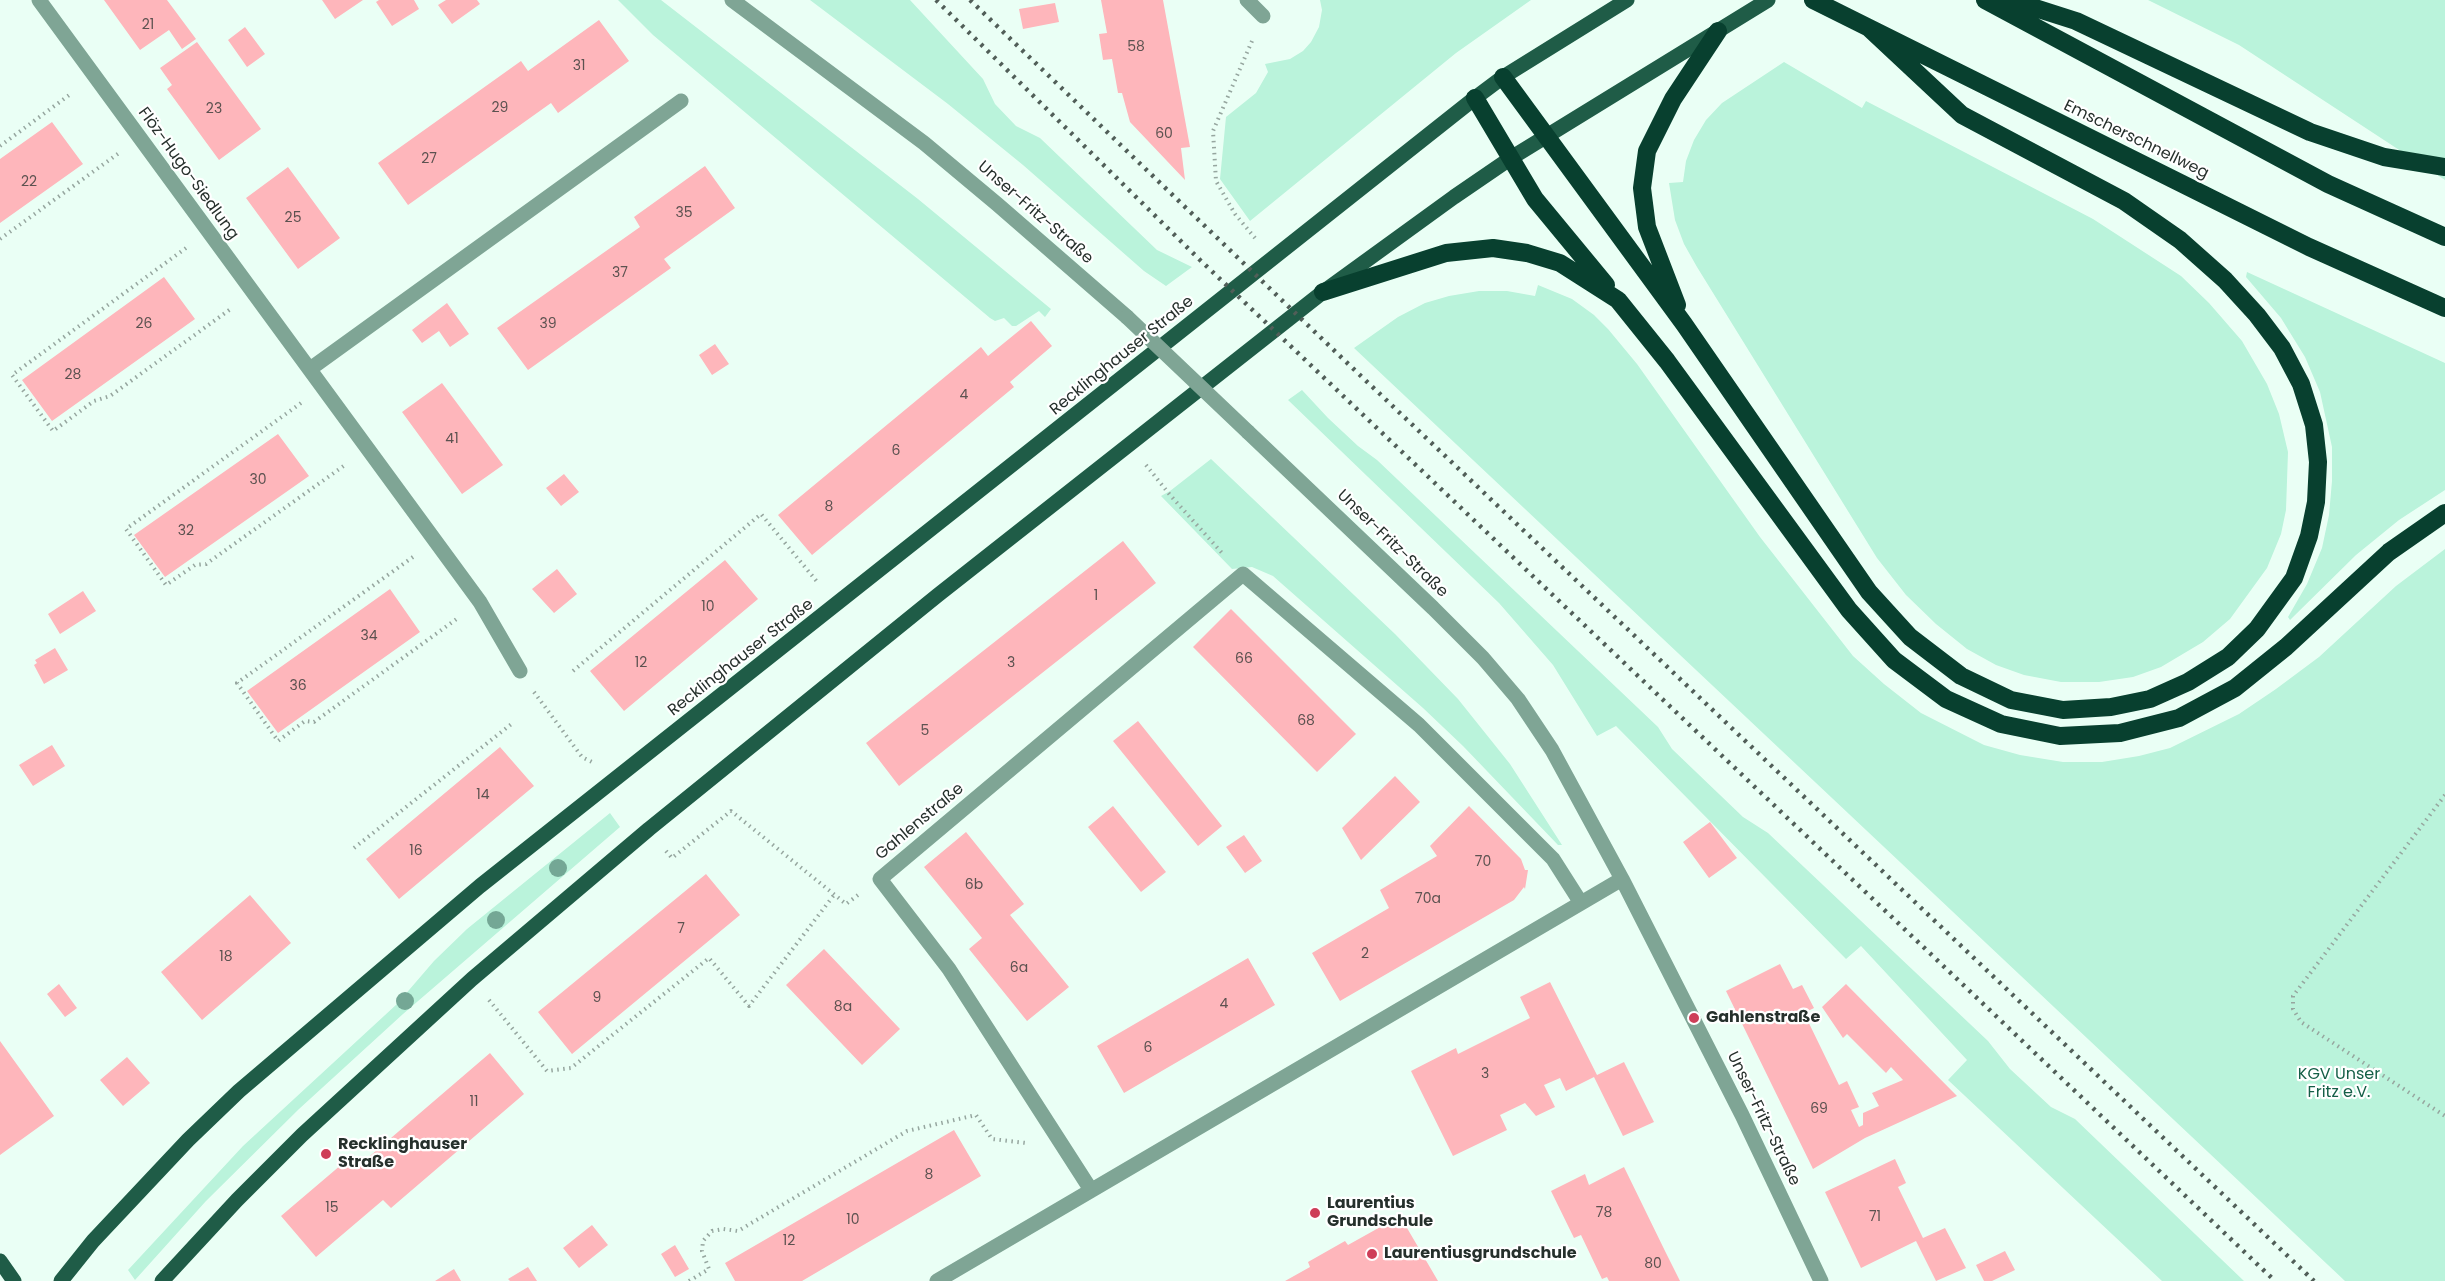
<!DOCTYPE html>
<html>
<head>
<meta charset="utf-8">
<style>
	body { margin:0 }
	canvas { display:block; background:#eafff5 }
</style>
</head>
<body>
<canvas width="2445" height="1281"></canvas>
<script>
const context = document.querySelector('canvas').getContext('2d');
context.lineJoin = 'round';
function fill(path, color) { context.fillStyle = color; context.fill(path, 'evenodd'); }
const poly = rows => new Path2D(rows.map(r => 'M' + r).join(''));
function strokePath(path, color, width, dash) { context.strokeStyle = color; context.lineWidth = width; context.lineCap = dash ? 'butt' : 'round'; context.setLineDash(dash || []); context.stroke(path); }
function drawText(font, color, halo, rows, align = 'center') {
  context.font = font + ' Poppins,sans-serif'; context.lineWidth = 4.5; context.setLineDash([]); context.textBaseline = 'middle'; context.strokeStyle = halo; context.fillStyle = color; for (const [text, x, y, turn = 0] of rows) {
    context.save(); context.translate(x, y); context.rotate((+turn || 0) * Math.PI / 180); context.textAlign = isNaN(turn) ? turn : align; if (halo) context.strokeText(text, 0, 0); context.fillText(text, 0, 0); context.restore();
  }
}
fill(poly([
	[618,0,661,0,918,199,1051,309,1045,317,1039,311,1016,326,1012,326,1004,318,995,321,990,318,653,35],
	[810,0,910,0,983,79,995,104,1016,126,1040,138,1157,250,1192,267,1166,286,1144,271,1023,165,948,104],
	[1320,0,1531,0,1456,53,1250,221,1220,179,1226,117,1256,93,1268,72,1265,64,1290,59,1303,51,1311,42,1319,27,1322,10],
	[2148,0,2445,0,2445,180,2239,45],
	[1784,62,1862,108,1866,101,2093,219,2181,276,2209,303,2242,341,2267,384,2279,414,2288,452,2286,510,2281,534,2267,568,2230,619,2203,642,2161,667,2133,677,2099,682,2061,682,2024,675,1996,665,1967,649,1936,624,1906,595,1877,558,1697,267,1684,244,1675,220,1669,183,1683,182,1686,161,1694,140,1706,120,1722,103],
	[2247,272,2445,363,2445,490,2399,520,2356,555,2290,620,2288,617,2307,584,2322,548,2329,515,2332,481,2332,447,2320,392,2305,357,2281,318,2246,277],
	[1538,285,1572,299,1594,315,1608,329,1637,364,1760,537,1853,656,1884,684,1921,713,1984,745,2020,755,2063,762,2102,762,2139,756,2170,748,2239,714,2276,689,2319,657,2396,586,2445,549,2445,1281,2345,1281,1354,348,1398,317,1425,303,1449,296,1479,291,1507,291,1535,296],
	[1302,390,1328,418,1358,446,1377,460,1658,727,1672,749,1743,817,1768,833,1988,1041,2010,1069,2051,1107,2075,1119,2244,1281,2162,1281,1948,1080,1967,1060,1861,946,1846,959,1616,726,1597,736,1553,665,1499,603,1288,400],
	[1211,459,1395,634,1458,699,1510,764,1562,845,1558,845,1463,746,1423,708,1273,576,1252,567,1232,569,1161,496,1170,491],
	[610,813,620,827,403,1014,299,1109,206,1201,135,1280,128,1270,243,1146,397,1004,434,961,467,929]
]), '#baf3db');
fill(poly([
	[104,0,167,0,196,39,182,49,169,30,140,50],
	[322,0,363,0,335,19],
	[379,0,414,0,419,9,392,26,376,2],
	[446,0,477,0,480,4,452,24,438,5],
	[1101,0,1163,0,1190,147,1181,148,1185,180,1130,122,1122,93,1118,93,1112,59,1103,60,1099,34,1107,33],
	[1055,3,1059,22,1023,29,1019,9],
	[599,20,629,61,558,113,551,103,408,205,378,163,521,61,528,71],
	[245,27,265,54,247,67,228,40],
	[197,42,261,129,219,160,167,89,172,85,160,68],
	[52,122,83,164,0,223,0,159],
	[705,166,735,208,664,259,671,268,528,370,497,328,640,227,634,217],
	[288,167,340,238,298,269,246,198],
	[164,277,195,319,52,421,22,380],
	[447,303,469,334,450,347,439,331,422,343,412,330],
	[1031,321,1052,346,1010,382,1014,387,812,555,778,515,981,347,988,356],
	[715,344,729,364,712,375,699,355],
	[442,383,503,465,462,494,402,412],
	[278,434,309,476,165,577,134,535],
	[564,474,579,492,561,506,546,488],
	[1123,541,1156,583,899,786,866,743],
	[725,560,758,599,624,711,590,671],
	[557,569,577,594,554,613,532,589],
	[390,589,420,632,278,733,247,691],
	[83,591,96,611,60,634,48,614],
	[1231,609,1356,734,1317,772,1193,647],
	[55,648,68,670,44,684,34,665,37,663,35,660],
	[1138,721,1222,826,1198,846,1113,741],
	[52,745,65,766,33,786,19,765],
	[500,747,534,786,399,899,366,859],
	[1395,776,1420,802,1361,860,1342,828],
	[1113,806,1166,872,1141,892,1088,827],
	[1469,806,1521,859,1525,870,1528,870,1525,889,1524,887,1514,900,1340,1001,1312,953,1389,908,1380,890,1437,856,1430,846],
	[1710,822,1737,858,1709,878,1683,842],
	[966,832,1024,904,1010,915,1069,987,1027,1021,969,949,982,938,924,867],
	[1244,835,1262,861,1245,873,1226,847],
	[706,874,740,915,572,1054,538,1012],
	[250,895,291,943,202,1020,161,972],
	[824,949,900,1029,862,1065,786,985],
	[1248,958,1275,1005,1124,1093,1097,1046],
	[1780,964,1793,989,1802,985,1814,1008,1804,1013,1839,1085,1847,1081,1859,1107,1851,1110,1859,1127,1863,1125,1863,1113,1879,1106,1872,1093,1903,1080,1891,1067,1886,1073,1847,1034,1843,1038,1822,1007,1846,984,1957,1096,1865,1138,1813,1169,1726,991],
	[1550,982,1597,1075,1624,1062,1654,1122,1623,1136,1594,1077,1566,1091,1560,1078,1544,1085,1555,1107,1536,1116,1525,1103,1500,1115,1507,1130,1453,1156,1411,1071,1456,1048,1458,1054,1530,1018,1520,997],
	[59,984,77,1008,65,1017,47,994],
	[0,1041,54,1116,0,1155],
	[490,1053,524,1094,391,1208,383,1200,316,1257,281,1216,348,1159,356,1168],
	[127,1057,150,1083,123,1106,100,1080],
	[954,1130,981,1176,802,1281,735,1281,725,1263],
	[1895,1159,1906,1183,1898,1187,1923,1238,1945,1228,1966,1268,1936,1281,1916,1241,1861,1268,1825,1192],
	[1624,1167,1665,1251,1680,1281,1609,1281,1607,1277,1602,1279,1581,1235,1574,1238,1551,1191,1585,1174,1589,1185],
	[1400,1216,1438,1281,1285,1281,1310,1267,1308,1262,1345,1241,1348,1245],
	[592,1225,608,1245,579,1268,563,1248],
	[675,1245,689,1269,675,1277,661,1254],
	[2005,1251,2015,1270,1992,1281,1984,1281,1976,1265],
	[528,1267,537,1281,510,1281,508,1279],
	[454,1269,461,1281,435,1281]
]), '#feb6bb');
strokePath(poly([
	[1252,41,1213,131,1216,181,1235,214,1255,238],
	[0,146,72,93],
	[0,239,119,153],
	[186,248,12,375,53,431,94,401,110,396,232,308],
	[301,403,126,529,166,585,195,565,206,564,345,465],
	[1146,465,1170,495,1223,554],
	[413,557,237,683,278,741,305,721,314,722,458,618],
	[573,671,761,514,819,584],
	[534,692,582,757,592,762],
	[2445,795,2293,996,2293,1009,2301,1022,2445,1116],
	[354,848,514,722],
	[666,851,672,858,731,811,846,904,858,895],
	[489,1000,547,1071,571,1068,709,958,749,1006,834,895],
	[689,1281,709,1269,702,1251,703,1241,712,1231,723,1229,738,1231,907,1131,976,1115,992,1139,1026,1143]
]), '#96a69f', 4, [1.5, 4.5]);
strokePath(poly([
	[39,0,480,602,520,671],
	[732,0,924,143,997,204,1127,317],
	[1247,0,1263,16],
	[310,369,681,101],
	[1248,432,1433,608,1483,658,1518,699,1552,750,1622,879,1742,1115,1821,1281],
	[1091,1190,949,969,880,879,1243,574,1419,725,1553,859,1581,903],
	[937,1281,1622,879]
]), '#7fa595', 15);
strokePath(poly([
	[0,1261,14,1281],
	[61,1281,93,1241,188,1140,239,1091,480,886,1475,98,1503,77,1627,0],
	[162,1281,237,1200,302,1135,472,979,649,829,938,595,1323,292,1454,197,1511,158,1768,0]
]), '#1f5c47', 15);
strokePath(poly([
	[1813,0,2309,247,2445,308],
	[1985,0,2328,184,2445,237],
	[2010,0,2076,21,2310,132,2384,157,2445,167],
	[1503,77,1684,324,1869,592,1910,637,1961,676,2011,700,2063,710,2111,707,2150,699,2188,682,2228,657,2257,629,2294,578,2309,536,2316,502,2318,462,2314,425,2301,384,2282,348,2257,315,2225,280,2180,240,2124,201,1962,115,1870,29],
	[1475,98,1535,199,1606,285],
	[1323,292,1446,253,1493,248,1527,253,1560,263,1618,300,1667,361,1849,610,1894,660,1946,699,2001,724,2060,736,2120,733,2179,718,2235,688,2286,647,2389,552,2445,513],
	[1677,305,1647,227,1642,188,1647,151,1673,99,1718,31]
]), '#08402f', 18);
strokePath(poly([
	[936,0,1200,260,2275,1281],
	[970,0,1342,358,2314,1281]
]), '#515e58', 4.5, [3, 6]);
strokePath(poly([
	[1127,317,1248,432]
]), '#7fa595', 15);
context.fillStyle = '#74a795';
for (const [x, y] of [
	[558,868],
	[496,920],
	[405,1001]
]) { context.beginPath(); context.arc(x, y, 9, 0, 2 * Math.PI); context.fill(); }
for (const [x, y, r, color] of [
	[1694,1018,6,"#ce3e58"],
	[326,1154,6,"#ce3e58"],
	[1315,1213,6,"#ce3e58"],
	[1372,1254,6,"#ce3e58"]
]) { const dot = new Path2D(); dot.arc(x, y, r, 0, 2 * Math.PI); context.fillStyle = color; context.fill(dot); strokePath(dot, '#fff', 2); }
drawText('14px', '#5c5250', null, [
	["21",148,25],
	["58",1136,47],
	["31",579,66],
	["29",500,108],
	["23",214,109],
	["60",1164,134],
	["27",429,159],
	["22",29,182],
	["35",684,213],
	["25",293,218],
	["37",620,273],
	["26",144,324],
	["39",548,324],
	["28",73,375],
	["4",964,395],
	["41",452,439],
	["6",896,451],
	["30",258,480],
	["8",829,507],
	["32",186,531],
	["1",1096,596],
	["10",708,607],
	["34",369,636],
	["66",1244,659],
	["12",641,663],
	["3",1011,663],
	["36",298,686],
	["68",1306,721],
	["5",925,731],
	["14",483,795],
	["16",416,851],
	["70",1483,862],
	["6b",974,885],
	["70a",1428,899],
	["7",681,929],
	["2",1365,954],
	["18",226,957],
	["6a",1019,968],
	["9",597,998],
	["4",1224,1004],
	["8a",843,1007],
	["6",1148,1048],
	["3",1485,1074],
	["11",474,1102],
	["69",1819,1109],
	["8",929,1175],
	["15",332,1208],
	["78",1604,1213],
	["71",1875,1217],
	["10",853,1220],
	["12",789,1241],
	["80",1653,1264]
]);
drawText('16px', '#26302c', '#fff', [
	["Emscherschnellweg",2136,140,26],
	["Flöz-Hugo-Siedlung",188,174,54],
	["Unser-Fritz-Straße",1035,213,41],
	["Recklinghauser Straße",1122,356,-39],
	["Unser-Fritz-Straße",1392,544,44],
	["Recklinghauser Straße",741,658,-38],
	["Gahlenstraße",920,822,-40],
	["Unser-Fritz-Straße",1763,1119,64]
]);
drawText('bold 16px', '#26302c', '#fff', [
	["Gahlenstraße",1706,1018],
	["Recklinghauser",338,1145],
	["Straße",338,1163],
	["Laurentius",1327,1204],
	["Grundschule",1327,1222],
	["Laurentiusgrundschule",1384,1254]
], 'left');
drawText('16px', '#145f47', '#fff', [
	["KGV Unser",2339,1075],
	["Fritz e.V.",2339,1093]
]);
</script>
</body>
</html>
